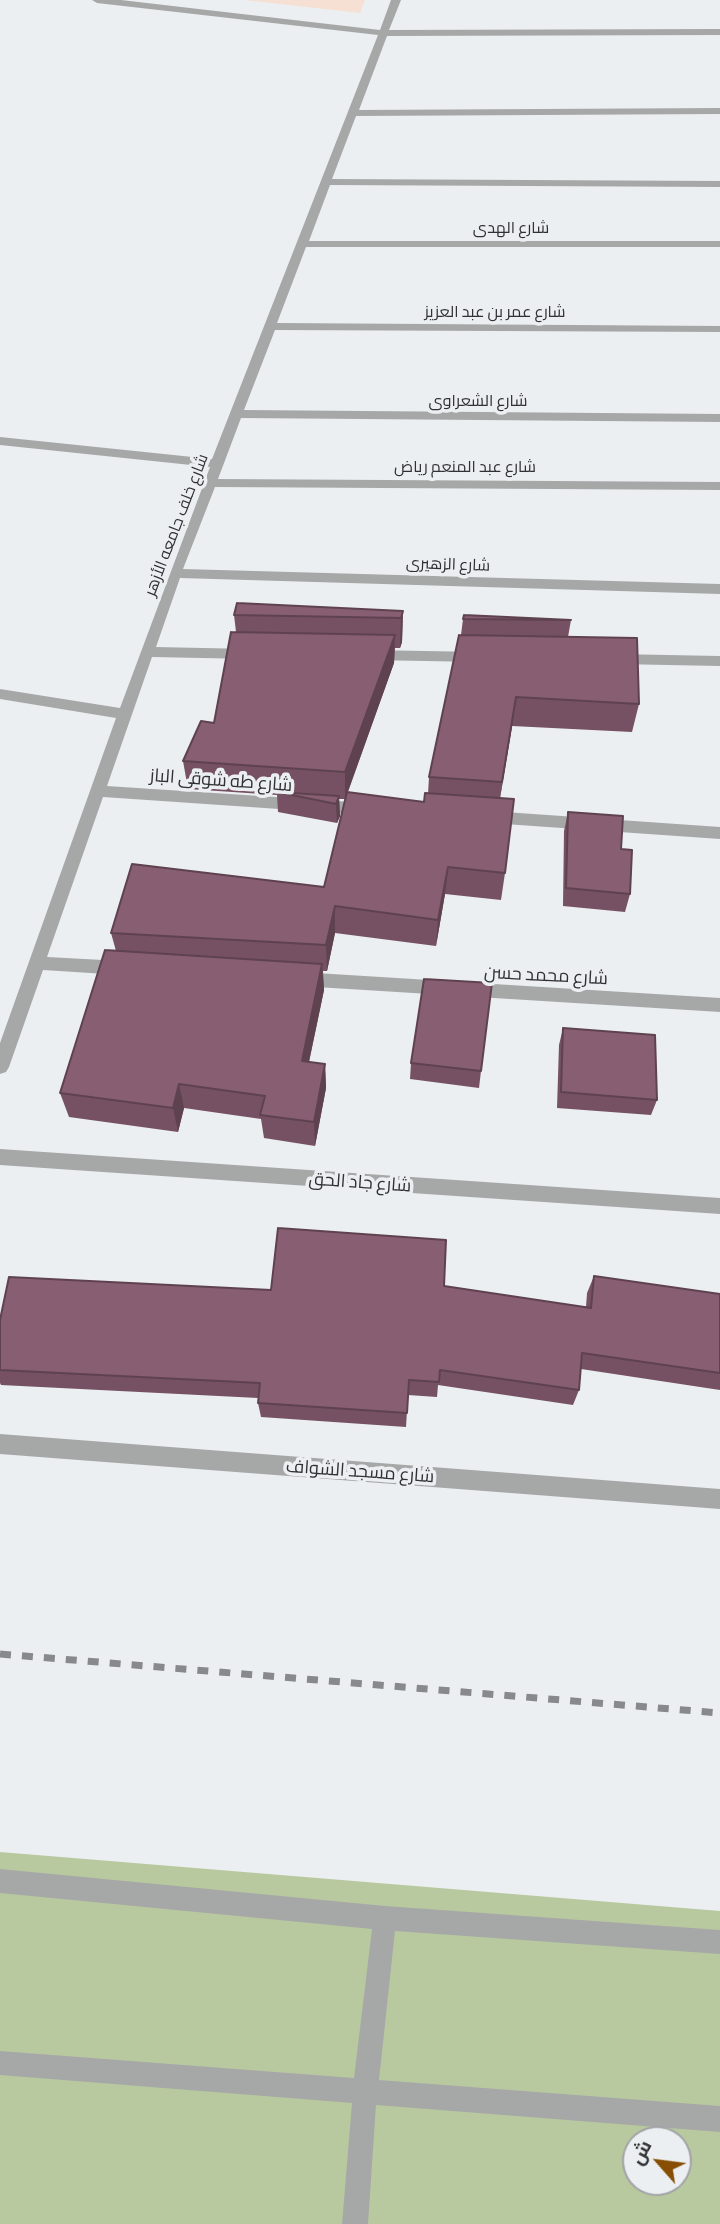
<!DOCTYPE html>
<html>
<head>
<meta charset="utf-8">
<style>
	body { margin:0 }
	#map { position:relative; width:720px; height:2224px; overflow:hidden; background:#eceff2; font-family:Barlow,Cairo,sans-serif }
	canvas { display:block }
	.north { position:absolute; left:622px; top:2126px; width:70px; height:70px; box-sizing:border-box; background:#eceff2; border:2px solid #a1a3a6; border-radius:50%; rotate:298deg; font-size:19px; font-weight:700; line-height:28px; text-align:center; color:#303133 }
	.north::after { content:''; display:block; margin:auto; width:24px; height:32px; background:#884e04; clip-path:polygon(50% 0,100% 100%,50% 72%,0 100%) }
</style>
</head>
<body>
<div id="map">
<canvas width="720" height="2224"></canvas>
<div class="north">ش</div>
</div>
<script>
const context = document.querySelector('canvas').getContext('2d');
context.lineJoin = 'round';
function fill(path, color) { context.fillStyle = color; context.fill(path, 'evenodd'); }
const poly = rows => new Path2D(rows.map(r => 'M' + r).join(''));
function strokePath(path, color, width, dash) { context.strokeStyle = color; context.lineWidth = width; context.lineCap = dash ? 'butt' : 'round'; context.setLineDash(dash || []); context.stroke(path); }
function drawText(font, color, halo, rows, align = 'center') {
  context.font = font + ' Barlow,Cairo,sans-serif'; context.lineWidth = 7; context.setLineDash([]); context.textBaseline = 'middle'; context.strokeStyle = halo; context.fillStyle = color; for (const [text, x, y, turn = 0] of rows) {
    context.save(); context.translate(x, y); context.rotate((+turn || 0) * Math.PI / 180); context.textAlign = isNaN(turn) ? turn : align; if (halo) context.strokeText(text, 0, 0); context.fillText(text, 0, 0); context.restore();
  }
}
fill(poly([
	[244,0,365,0,360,13]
]), '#f6dfd3');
fill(poly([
	[0,1852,720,1911,720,2224,0,2224],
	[636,2140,678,2140,678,2182,636,2182]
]), '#b9c99f');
fill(poly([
	[92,0,121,0,380,30,391,0,401,0,389,30,720,29,720,35,387,36,359,110,720,108,720,114,356,116,332,179,720,181,720,187,330,185,309,241,720,241,720,247,306,247,277,323,720,326,720,332,275,330,244,410,720,414,720,422,241,418,218,479,720,482,720,490,215,487,183,569,720,584,720,594,180,578,156,647,251,649,258,654,251,659,152,657,107,786,367,803,375,809,367,815,103,797,47,957,122,961,128,963,130,968,128,973,122,975,43,970,9,1067,6,1072,0,1074,0,1043,116,718,0,699,0,689,120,708,210,467,0,445,0,437,212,459,378,35,97,3,92,0],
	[370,650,479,652,486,657,479,662,370,660,363,655,370,650],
	[615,654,720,656,720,666,615,664,608,659,615,654],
	[490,811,720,827,720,839,490,823,482,817,490,811],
	[300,972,720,998,720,1012,300,986,294,984,292,979,294,974,300,972],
	[0,1149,720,1198,720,1214,0,1165,0,1149],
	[0,1434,720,1489,720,1509,0,1454,0,1434],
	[0,1869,385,1906,720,1930,720,1954,395,1931,379,2080,720,2106,720,2132,376,2105,368,2224,342,2224,352,2103,0,2075,0,2051,354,2078,372,1929,0,1893,0,1869]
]), '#a6a8a8');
strokePath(poly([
	[0,1654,720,1713]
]), '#88898c', 7, [11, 11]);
fill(poly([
	[403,611,402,642,400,648,395,648,394,663,348,792,424,802,428,794,429,777,461,635,463,619,571,620,568,637,639,704,632,732,512,726,500,798,505,873,501,900,445,894,436,946,335,933,327,971,323,971,324,990,309,1062,325,1064,326,1088,315,1146,264,1138,261,1119,184,1108,178,1132,69,1117,60,1093,116,951,111,933,324,887,345,799,339,799,340,816,337,823,278,812,277,795,188,789,183,761,214,723,236,632,234,615],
	[568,812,621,849,630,894,625,912,563,906,564,831],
	[563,1028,657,1100,651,1115,557,1108,559,1045],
	[411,1063,481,1071,479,1088,410,1079],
	[594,1276,720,1294,720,1390,581,1369,579,1390,573,1405,438,1385,437,1397,408,1395,406,1427,261,1417,258,1403,258,1398,1,1385,0,1383,0,1320,271,1290,444,1286,586,1307,587,1293]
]), '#755163');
fill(poly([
	[403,611,402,642,400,648,401,618],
	[395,635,394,663,345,799,345,772],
	[516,697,512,726,498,810,502,782],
	[339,796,340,816,337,823,336,804],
	[448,867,445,894,436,946,438,920],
	[335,906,335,933,327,971,326,945],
	[322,964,324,990,304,1085,302,1061],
	[325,1064,326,1088,315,1146,314,1122],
	[179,1084,184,1108,178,1132,173,1108]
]), '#5f4250');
const building = poly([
	[237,603,403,611,401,618,234,615,237,603],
	[464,615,571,620,463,619,464,615],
	[231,632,395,635,345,772,183,761,201,721,214,723,231,632],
	[459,635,637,638,639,704,516,697,502,782,429,777,459,635],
	[277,792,339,796,336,804,277,792],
	[347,792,424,802,425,793,514,799,505,873,448,867,438,920,335,906,326,945,111,933,132,864,324,887,347,792],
	[568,812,623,816,621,849,632,850,630,894,566,888,568,812],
	[105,950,322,964,302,1061,325,1064,314,1122,260,1115,265,1096,179,1084,173,1108,60,1093,105,950],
	[424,979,492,983,481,1071,411,1063,424,979],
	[563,1028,655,1035,657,1100,561,1092,563,1028],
	[278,1228,446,1240,444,1286,591,1308,594,1276,720,1294,720,1373,582,1353,579,1390,440,1370,439,1382,409,1380,407,1413,258,1403,260,1383,0,1370,0,1320,9,1277,271,1290,278,1228]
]);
fill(building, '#885e73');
strokePath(building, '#5f4250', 2);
drawText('16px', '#303133', '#eceff2', [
	["شارع الهدى",511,228],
	["شارع عمر بن عبد العزيز",495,312],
	["شارع الشعراوى",478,401],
	["شارع عبد المنعم رياض",465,467],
	["شارع خلف جامعه الأزهر",176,525,-69],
	["شارع الزهيرى",448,564,2]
]);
drawText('18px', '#303133', '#eceff2', [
	["شارع طه شوقى الباز",221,780,4],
	["شارع محمد حسن",546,975,3],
	["شارع جاد الحق",360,1182,4],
	["شارع مسجد الشواف",360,1471,4]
]);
</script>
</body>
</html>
